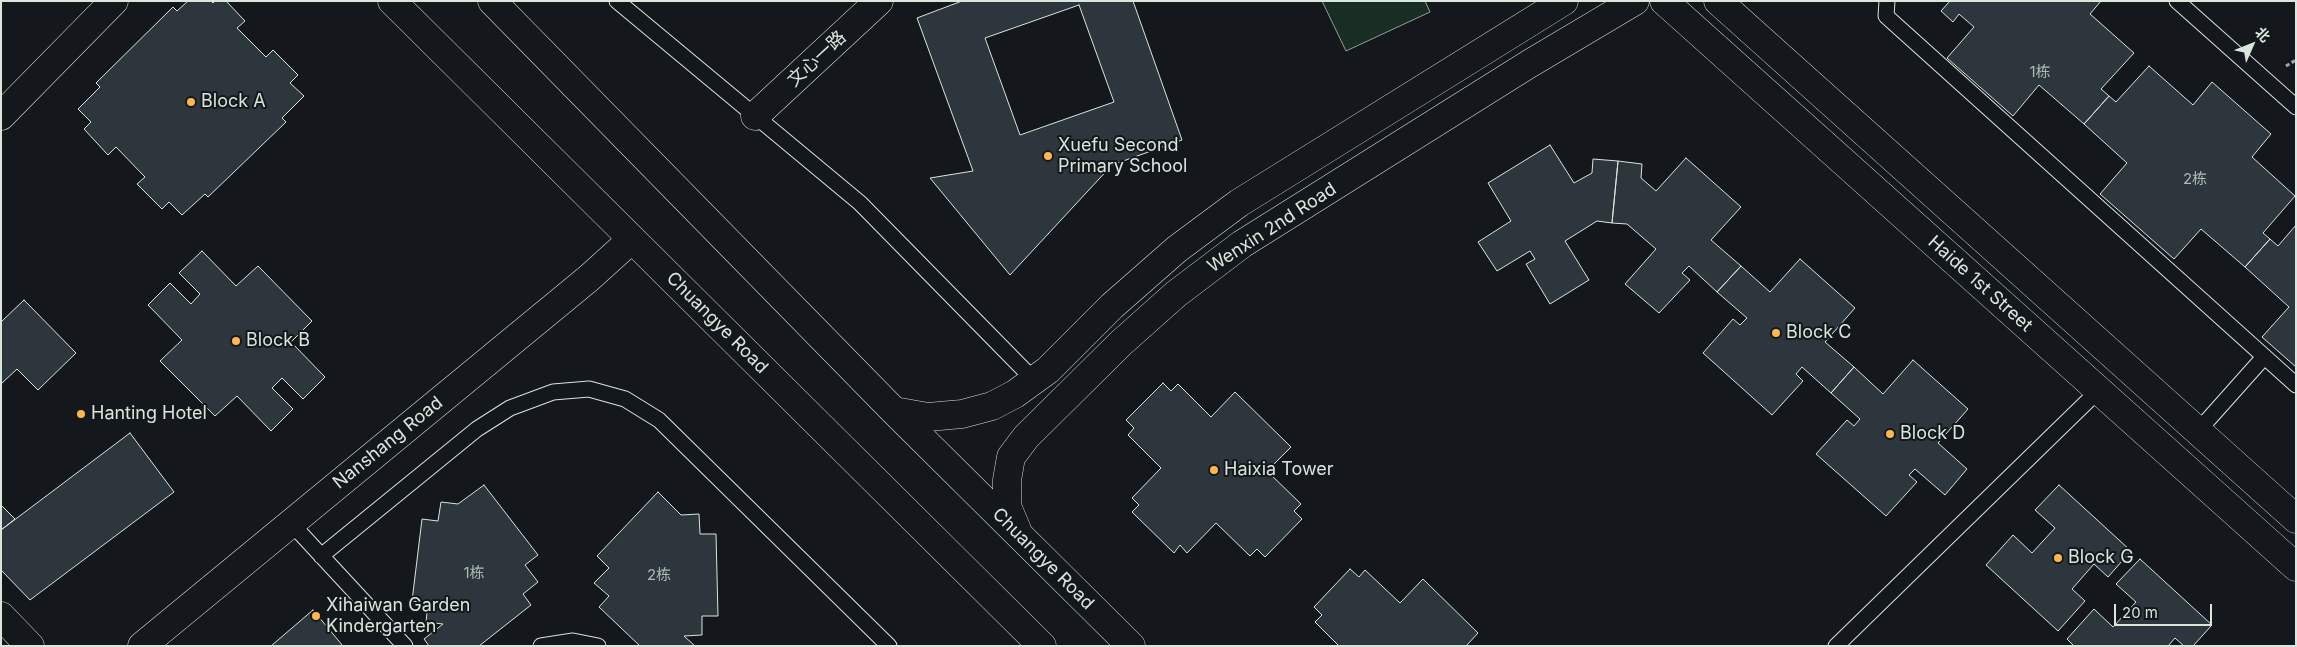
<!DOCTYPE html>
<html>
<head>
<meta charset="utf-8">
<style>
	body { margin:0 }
	#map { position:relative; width:2297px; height:647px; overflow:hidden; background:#14181c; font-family:Inter,"Noto Sans SC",sans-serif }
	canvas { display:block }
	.frame { position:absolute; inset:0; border:2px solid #d8e6dc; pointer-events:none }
	.north { position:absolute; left:2227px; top:20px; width:50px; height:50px; -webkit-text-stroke:4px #14181c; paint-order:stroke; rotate:46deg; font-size:14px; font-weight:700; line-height:20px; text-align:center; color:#d8e6dc }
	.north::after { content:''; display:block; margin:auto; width:18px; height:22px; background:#d8e6dc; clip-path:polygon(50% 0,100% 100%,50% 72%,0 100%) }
	.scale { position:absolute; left:2114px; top:604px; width:98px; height:22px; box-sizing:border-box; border:2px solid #d8e6dc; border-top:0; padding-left:6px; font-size:15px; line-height:18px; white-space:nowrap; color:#d8e6dc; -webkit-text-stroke:4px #14181c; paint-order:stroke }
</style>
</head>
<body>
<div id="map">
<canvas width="2297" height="647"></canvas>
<div class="frame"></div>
<div class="north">北</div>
<div class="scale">20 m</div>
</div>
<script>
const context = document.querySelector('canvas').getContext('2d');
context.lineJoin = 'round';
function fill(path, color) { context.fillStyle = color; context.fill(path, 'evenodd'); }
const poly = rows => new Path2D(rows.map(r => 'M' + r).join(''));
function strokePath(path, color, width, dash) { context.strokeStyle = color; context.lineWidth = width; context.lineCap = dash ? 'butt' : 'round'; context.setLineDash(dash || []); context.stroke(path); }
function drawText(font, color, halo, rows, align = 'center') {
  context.font = font + ' Inter,"Noto Sans SC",sans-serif'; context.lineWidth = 4; context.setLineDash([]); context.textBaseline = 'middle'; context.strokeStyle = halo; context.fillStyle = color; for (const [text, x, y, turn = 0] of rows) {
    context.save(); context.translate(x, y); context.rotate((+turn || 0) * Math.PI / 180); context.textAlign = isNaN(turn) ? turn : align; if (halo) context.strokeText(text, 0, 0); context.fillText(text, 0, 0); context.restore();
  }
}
const green = poly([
	[1322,1,1425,1,1430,12,1346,51,1322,1]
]);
fill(green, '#1a2d24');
strokePath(green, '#939e99', 1);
const building = poly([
	[188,1,211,1,213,3,215,1,226,1,245,21,237,28,266,57,273,50,298,75,290,83,304,96,282,118,286,122,208,197,205,194,182,215,169,202,162,209,137,184,145,177,116,147,108,155,84,129,91,122,78,109,100,87,96,83,173,7,177,11,188,1],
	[962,1,1133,1,1182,140,1112,165,1010,275,930,178,973,171,917,18,962,1],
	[1079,5,1114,102,1020,135,985,38,1079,5],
	[1950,1,2101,1,2090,14,2134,53,2101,89,2109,96,2084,124,2039,85,2013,116,1947,58,1974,27,1959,14,1953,22,1941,11,1950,1],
	[2149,66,2193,105,2212,82,2271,134,2252,157,2295,196,2263,233,2270,239,2245,267,2201,229,2174,259,2100,194,2127,163,2084,124,2109,96,2116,102,2149,66],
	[1550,145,1574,183,1592,173,1593,159,1618,161,1612,223,1597,221,1565,241,1589,280,1550,304,1526,264,1535,259,1530,251,1497,271,1478,242,1511,221,1488,183,1550,145],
	[1686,158,1741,207,1711,240,1741,266,1717,292,1689,266,1682,273,1690,280,1659,313,1625,284,1656,249,1627,224,1612,223,1618,161,1642,164,1641,178,1656,191,1686,158],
	[2296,225,2296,367,2262,337,2289,307,2245,267,2270,239,2278,246,2296,225],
	[202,251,236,286,258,266,312,321,291,342,325,377,303,399,282,378,272,388,293,409,271,431,237,396,215,416,160,361,182,340,148,305,170,283,191,304,200,294,179,273,202,251],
	[1800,259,1855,308,1825,342,1854,367,1831,393,1802,367,1796,374,1803,381,1772,415,1703,353,1733,319,1740,325,1747,318,1717,292,1741,266,1770,292,1800,259],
	[24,300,76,353,38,390,17,369,1,384,1,322,24,300],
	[1913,360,1968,409,1938,443,1967,469,1945,495,1915,469,1909,475,1917,482,1886,516,1816,454,1847,420,1854,426,1860,419,1831,393,1854,367,1883,394,1913,360],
	[1163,383,1171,391,1178,384,1211,417,1235,392,1291,447,1267,471,1301,504,1294,511,1302,519,1265,557,1257,549,1250,556,1216,523,1187,553,1180,545,1174,553,1132,512,1139,505,1132,498,1161,468,1128,435,1134,428,1126,420,1163,383],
	[130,433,174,492,30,600,1,570,1,530,130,433],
	[484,485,538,555,525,565,538,582,523,594,531,605,479,646,429,646,424,639,443,624,426,622,428,603,412,601,422,519,438,521,441,502,458,504,484,485],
	[2059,485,2131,551,2108,577,2094,564,2072,589,2085,601,2058,631,1986,565,2013,535,2032,553,2055,528,2035,510,2059,485],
	[658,492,681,515,699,514,700,534,716,534,718,616,702,616,702,635,684,636,695,646,640,646,599,607,609,596,594,583,609,568,597,556,658,492],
	[1,505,15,519,1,530,1,505],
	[2140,559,2212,625,2193,646,2184,646,2175,638,2168,646,2074,646,2067,639,2094,609,2113,627,2136,602,2116,584,2140,559],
	[1350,569,1359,577,1365,570,1400,603,1423,579,1478,633,1466,646,1339,646,1315,622,1322,615,1314,607,1350,569],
	[313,610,343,646,271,646,313,610]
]);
fill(building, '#2c363c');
strokePath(building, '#d8e6dc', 1);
const lane = poly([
	[617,1,860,203,1034,380],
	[1887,1,1886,16,2296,385],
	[2177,1,2296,107],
	[2198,431,2264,357],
	[291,523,405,646],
	[321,556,477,429,510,408,553,392,589,389,625,399,659,420,889,646],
	[541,646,573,641,598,646],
	[1836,646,2099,390]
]);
const street = poly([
	[1,116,114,1],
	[755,116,879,1],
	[1,616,30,646]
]);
const secondary = poly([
	[392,1,1042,646],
	[492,1,894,411,1131,646],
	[1664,1,2296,567],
	[1718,1,2296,519],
	[894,411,928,417,962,414,992,406,1015,394,1048,370,1112,306,1177,249,1239,203,1564,1],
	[1017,530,1007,506,1007,480,1011,457,1026,437,1121,343,1176,294,1242,244,1529,64,1635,1],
	[142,646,589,278,632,239]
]);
strokePath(lane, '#d8e6dc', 17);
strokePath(street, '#d8e6dc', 29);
strokePath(secondary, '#d8e6dc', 29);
strokePath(poly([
	[2286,66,2296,60]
]), '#9da8a2', 3, [4, 2.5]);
strokePath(lane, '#14181c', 15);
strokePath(street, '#14181c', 28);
strokePath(secondary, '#14181c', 28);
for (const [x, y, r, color] of [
	[191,102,5,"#ffb74d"],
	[1048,156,5,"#ffb74d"],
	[1776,333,5,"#ffb74d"],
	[236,341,5,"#ffb74d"],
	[81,414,5,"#ffb74d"],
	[1890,434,5,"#ffb74d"],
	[1214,470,5,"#ffb74d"],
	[2058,558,5,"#ffb74d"],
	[316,616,5,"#ffb74d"]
]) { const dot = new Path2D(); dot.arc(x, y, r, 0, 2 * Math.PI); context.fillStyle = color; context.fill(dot); strokePath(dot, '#14181c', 2); }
drawText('15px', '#adbab4', null, [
	["1栋",2040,72],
	["2栋",2195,179],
	["1栋",474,573],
	["2栋",659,575]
]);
drawText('18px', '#d8e6dc', '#14181c', [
	["文心一路",817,59,-43],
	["Wenxin 2nd Road",1272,228,-33],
	["Haide 1st Street",1980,284,42],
	["Chuangye Road",717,323,45],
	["Nanshang Road",388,443,-39],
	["Chuangye Road",1043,559,45]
]);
drawText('18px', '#d8e6dc', '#14181c', [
	["Block A",201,102],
	["Xuefu Second",1058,146],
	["Primary School",1058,167],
	["Block C",1786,333],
	["Block B",246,341],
	["Hanting Hotel",91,414],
	["Block D",1900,434],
	["Haixia Tower",1224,470],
	["Block G",2068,558],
	["Xihaiwan Garden",326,606],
	["Kindergarten",326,627]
], 'left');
</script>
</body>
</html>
